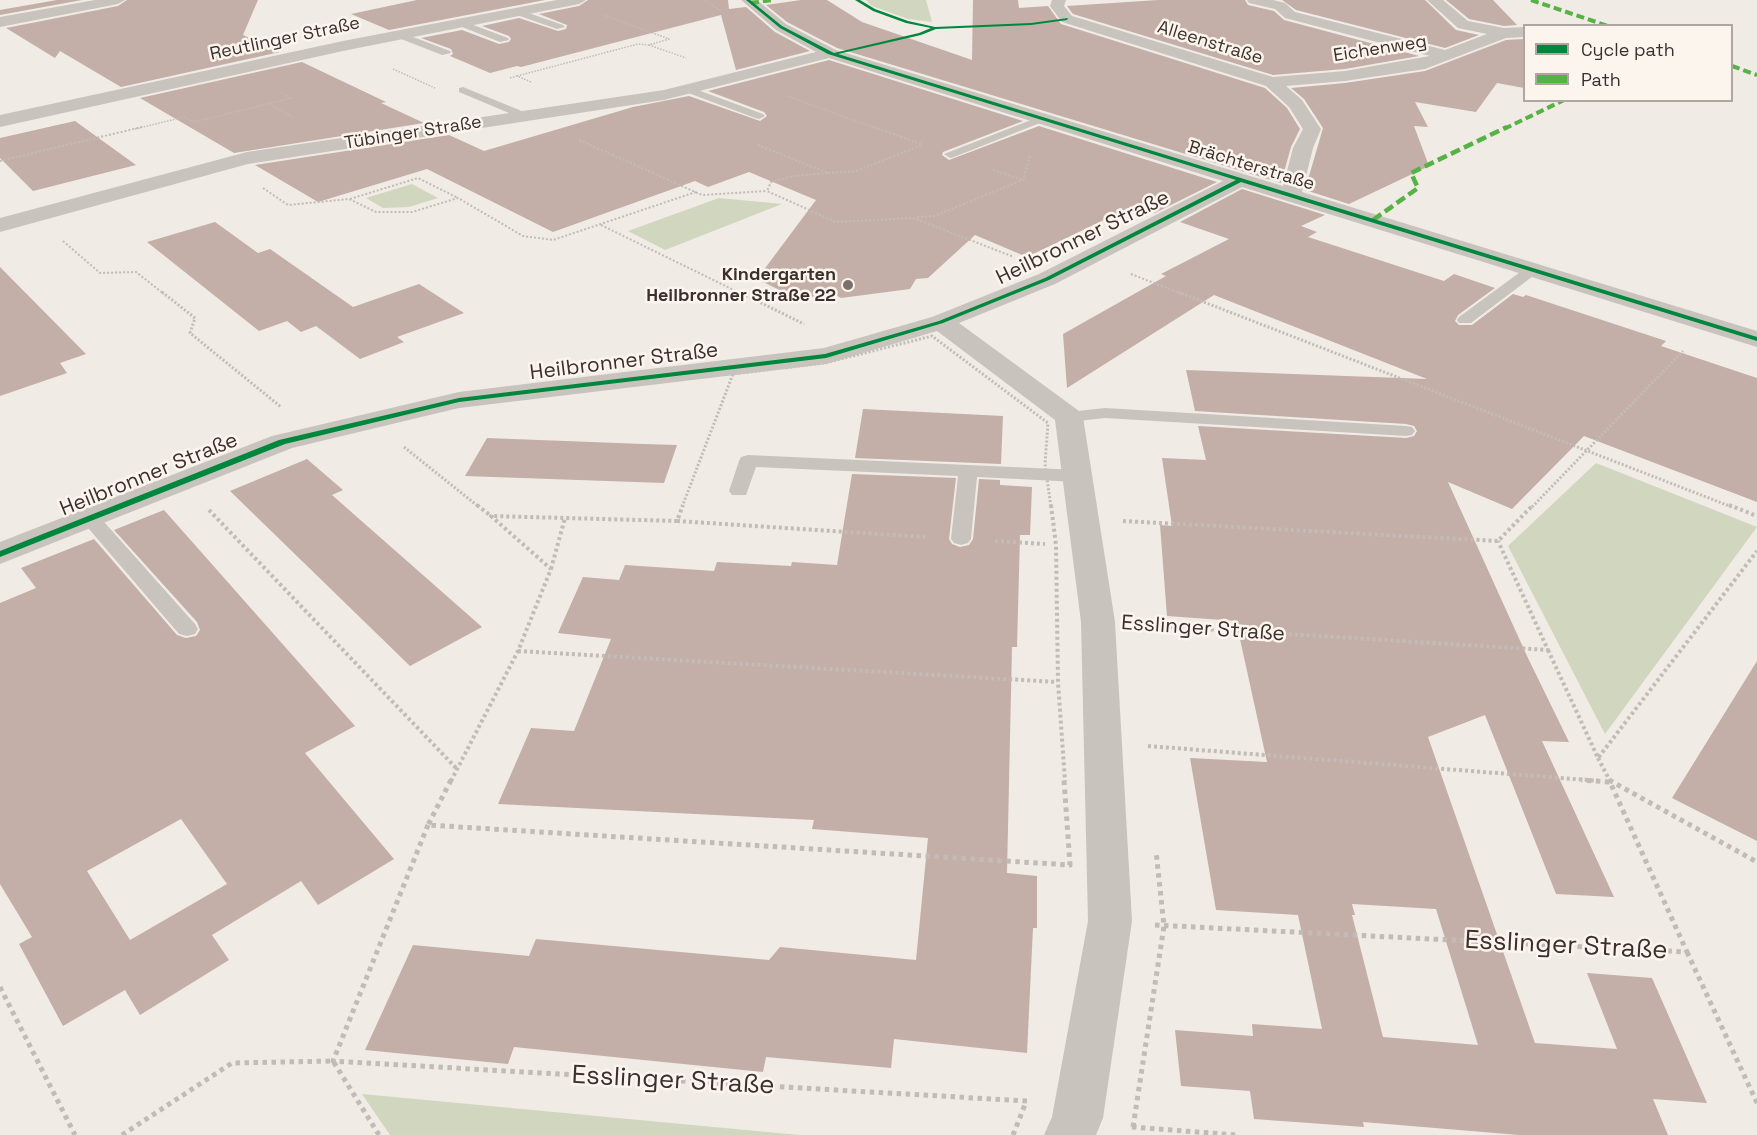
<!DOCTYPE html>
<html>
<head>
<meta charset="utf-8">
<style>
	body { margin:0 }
	#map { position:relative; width:1757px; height:1135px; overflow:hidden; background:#f0ebe5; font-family:"Space Grotesk",sans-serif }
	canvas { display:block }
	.legend { position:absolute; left:1523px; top:24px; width:210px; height:78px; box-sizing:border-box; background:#fbf5ee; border:2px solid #aea6a0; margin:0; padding:8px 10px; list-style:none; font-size:18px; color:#3b302b }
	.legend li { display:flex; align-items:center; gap:12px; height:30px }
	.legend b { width:30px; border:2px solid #aea6a0 }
</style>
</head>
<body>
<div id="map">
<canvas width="1757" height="1135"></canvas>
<ul class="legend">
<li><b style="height:8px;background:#00873e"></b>Cycle path</li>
<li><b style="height:8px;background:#57b246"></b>Path</li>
</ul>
</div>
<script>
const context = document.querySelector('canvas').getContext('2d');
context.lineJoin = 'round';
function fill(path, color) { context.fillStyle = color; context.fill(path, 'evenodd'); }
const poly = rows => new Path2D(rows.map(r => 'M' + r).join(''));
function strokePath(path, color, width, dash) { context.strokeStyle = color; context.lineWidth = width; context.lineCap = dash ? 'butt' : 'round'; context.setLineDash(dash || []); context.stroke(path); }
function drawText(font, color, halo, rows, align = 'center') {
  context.font = font + ' "Space Grotesk",sans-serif'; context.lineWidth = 5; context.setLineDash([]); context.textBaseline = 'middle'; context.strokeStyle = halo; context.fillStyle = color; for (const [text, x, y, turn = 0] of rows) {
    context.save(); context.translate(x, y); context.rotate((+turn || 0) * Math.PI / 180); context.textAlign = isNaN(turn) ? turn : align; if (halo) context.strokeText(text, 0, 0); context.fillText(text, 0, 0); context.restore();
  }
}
fill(poly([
	[866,0,926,0,932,22,908,19,872,6],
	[412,184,438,198,409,207,383,208,366,198],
	[719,198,782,204,665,250,628,231],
	[1596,463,1757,527,1605,734,1508,546],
	[362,1094,799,1135,390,1135]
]), '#d1d6bf');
fill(poly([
	[57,0,82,0,0,15,0,10],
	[127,0,258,0,243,35,280,52,121,87,60,51,55,58,6,28,118,6],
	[417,0,545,0,389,30,351,14],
	[588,0,728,0,729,9,746,7,775,32,810,51,736,70,721,15,521,67,517,66,490,73,450,56,453,54,451,49,421,38,462,30,499,44,509,42,511,39,509,36,482,26,519,18,558,31,566,29,567,25,539,14,579,6],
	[801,0,827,0,862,22,972,60,973,0,1018,0,1019,8,1048,6,1061,24,1265,88,1287,108,1300,129,1291,147,1281,183,837,48,787,22,766,5],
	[1158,0,1245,0,1248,5,1274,11,1284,20,1419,56,1345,69,1273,75,1073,14,1067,6],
	[1282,0,1425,0,1456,30,1479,35,1445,48,1296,10],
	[1446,0,1493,0,1517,25,1504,26,1469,19],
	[1524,39,1524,88,1497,83,1476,112,1415,102,1428,127,1414,126,1429,166,1349,204,1305,190,1323,128,1304,99,1291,88,1345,83,1425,71,1506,40],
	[829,60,1023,121,943,152,942,155,949,160,1039,126,1217,182,1155,213,1135,205,1027,257,975,235,928,278,916,279,910,289,841,298,834,294,798,299,757,279,816,200,749,172,708,187,695,181,553,232,427,169,318,202,255,165,449,135,484,151,633,107,689,96,760,121,767,116,764,112,708,91],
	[302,62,386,102,381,103,424,123,234,153,140,98],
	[75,121,136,165,33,191,0,158,0,138],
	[1242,189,1325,215,1301,226,1317,232,1308,237,1444,281,1454,274,1495,288,1458,315,1455,321,1459,325,1472,325,1513,294,1523,297,1526,295,1666,341,1661,346,1757,378,1757,502,1584,436,1512,509,1448,482,1527,656,1569,742,1542,741,1614,897,1556,894,1485,715,1428,737,1535,1043,1617,1049,1587,973,1652,978,1707,1103,1653,1099,1668,1135,1519,1135,1363,1122,1364,1127,1254,1119,1250,1091,1181,1086,1175,1030,1253,1036,1252,1024,1322,1029,1298,915,1216,910,1190,758,1267,762,1236,621,1167,616,1160,525,1172,526,1162,458,1206,460,1198,426,1406,438,1414,436,1417,431,1414,426,1406,424,1195,411,1186,370,1427,379,1214,295,1067,388,1063,334,1166,276,1161,274,1229,239,1180,222],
	[1352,904,1436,909,1478,1045,1383,1037,1352,915,1355,915],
	[215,222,258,253,270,249,353,307,419,284,464,313,397,337,404,342,360,359,316,326,301,332,287,321,259,331,147,242],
	[0,267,86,354,60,363,67,373,0,396],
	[863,409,1003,416,1001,464,855,458],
	[487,438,643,444,677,445,664,483,465,476],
	[307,459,343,490,332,495,482,627,410,666,230,491],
	[852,474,956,478,949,539,952,544,960,547,969,545,973,539,979,479,1000,480,1000,485,1032,487,1030,535,1020,535,1017,647,1012,647,1007,873,1037,876,1037,928,1033,928,1027,1053,894,1039,891,1068,766,1057,763,1072,514,1047,508,1064,365,1050,413,945,529,956,536,939,769,960,780,947,916,960,928,838,812,829,814,820,498,804,531,728,574,731,611,639,558,633,583,577,619,580,625,565,714,571,717,562,791,566,792,562,837,565],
	[164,510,355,726,305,753,394,859,318,905,301,881,212,935,229,960,140,1015,125,990,63,1026,19,944,32,937,0,884,0,603,36,588,21,568,94,539,177,635,186,638,196,636,200,630,197,622,114,530],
	[181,819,227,884,130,940,87,871],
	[1757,661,1757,841,1672,798]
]), '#c3afa7');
strokePath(poly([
	[705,0,721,11],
	[604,15,669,39,649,45,686,58],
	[393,69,435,88],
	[517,76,638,44,649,45],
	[510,78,517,76,531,82],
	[787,96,878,129],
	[269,104,294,118],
	[135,129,184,117,194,122,291,98,281,92]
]), '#c2bbb6', 1.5, [1.5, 1.5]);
strokePath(poly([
	[874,127,921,144],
	[579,140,702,195,767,191],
	[758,145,828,173,793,176,771,182,767,191,836,222,913,218,1014,257],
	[0,161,142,127],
	[993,170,1023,180],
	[828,173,856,171,922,145],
	[263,188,288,205,349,199,376,212,412,212,458,198,523,236,553,240,696,192],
	[350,199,418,178,458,198],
	[917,217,934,216,1023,180,1030,155],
	[601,225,742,294],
	[63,241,100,273,136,272,164,294],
	[1131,274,1182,294]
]), '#c2bbb6', 2, [2, 2]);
strokePath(poly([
	[162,292,195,318,190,333,281,407],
	[739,292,804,324],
	[1178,292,1732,507],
	[404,447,479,507],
	[682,507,733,374,825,363,932,336,1048,423,1045,464,1051,507],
	[1532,507,1683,351]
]), '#c2bbb6', 3, [2, 2]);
strokePath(poly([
	[477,505,491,516],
	[1051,505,1056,545,1058,682,1065,781],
	[1729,505,1757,516],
	[209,510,457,769],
	[677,521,925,537],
	[1123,521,1498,541,1533,505],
	[995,541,1045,544],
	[551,569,565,518],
	[1139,625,1548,650,1498,541],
	[1548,650,1598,758,1757,551],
	[518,651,1057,682],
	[1148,746,1600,781],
	[1598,758,1610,781],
	[451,781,518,651,551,569,491,516,677,521,683,505]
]), '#c2bbb6', 4, [3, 3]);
strokePath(poly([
	[451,780,428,825,1070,865,1064,780],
	[1609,780,1757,862],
	[428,825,333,1061,1027,1101,1027,1098],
	[1155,925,1687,952,1610,782,1581,780],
	[1687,952,1757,1103],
	[0,987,75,1135],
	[1132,1127,1236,1135],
	[1133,1127,1164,926,1156,851],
	[122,1135,232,1063,333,1061,379,1135],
	[1013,1135,1026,1102]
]), '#c2bbb6', 5, [4.5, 4.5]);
fill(poly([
	[517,9,563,25,565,27,557,29,514,14,512,12,517,9],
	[460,20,508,38,509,40,500,42,457,25,455,23,460,20],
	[400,32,450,51,451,53,442,55,396,37,395,35,400,32],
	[687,86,763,114,765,116,759,119,755,118,683,91,681,89,687,86],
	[463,87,529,114,531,116,525,119,521,118,459,92,459,88,463,87],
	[1041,116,1047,119,1045,121,954,157,950,158,944,154,1041,116],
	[1532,266,1539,270,1537,273,1471,323,1459,323,1457,320,1459,317,1527,267,1532,266],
	[1105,408,1406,426,1412,427,1415,431,1412,435,1406,436,1105,418,1069,422,1063,421,1060,417,1063,413,1069,412,1105,408],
	[748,455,1078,470,1085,472,1088,476,1085,480,1078,482,977,477,971,539,968,543,961,545,954,543,951,539,958,476,756,467,746,495,732,495,729,491,739,461,741,457,748,455],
	[90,512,97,514,195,624,198,629,195,634,187,636,179,634,83,522,80,518,83,514,90,512]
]), '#c9c3be');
fill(poly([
	[95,0,125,0,118,4,0,27,0,17,95,0],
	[557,0,586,0,579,4,343,51,0,127,0,115,343,41,557,0],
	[741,0,757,0,786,24,836,50,1283,186,1293,148,1303,129,1289,107,1266,86,1062,22,1050,6,1052,0,1066,0,1064,6,1072,16,1273,77,1345,71,1430,56,1285,18,1275,9,1249,3,1247,0,1273,0,1285,3,1295,12,1445,50,1487,34,1458,28,1427,0,1443,0,1468,21,1504,28,1524,27,1524,37,1506,38,1425,69,1345,81,1286,86,1302,100,1321,129,1313,148,1302,192,1757,331,1757,347,1242,187,1055,284,959,323,1079,411,1083,417,1115,622,1132,921,1103,1118,1096,1135,1044,1135,1052,1117,1088,921,1081,622,1055,420,937,331,826,364,459,408,292,448,0,564,0,542,272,436,459,392,824,348,932,317,1039,274,1223,181,829,58,664,100,248,164,0,232,0,218,247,152,664,90,816,52,776,30,741,0]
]), '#c9c3be');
strokePath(poly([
	[1531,0,1608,26],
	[751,3,773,0],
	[1732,66,1757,75],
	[1504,129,1564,100]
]), '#57b246', 4, [8, 4]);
strokePath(poly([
	[1373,220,1418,188,1411,173,1507,127]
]), '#57b246', 4.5, [10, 4.5]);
fill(poly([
	[746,0,750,0,782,26,834,53,919,33,931,28,906,23,873,11,855,0,860,0,875,9,908,21,935,27,1031,23,1068,18,1067,20,1031,25,936,29,921,35,838,54,1757,337,1757,341,1241,182,1049,280,943,323,826,358,459,402,285,444,0,557,0,551,279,440,459,398,825,354,939,321,1045,278,1236,180,828,54,780,28,746,0]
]), '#00873e');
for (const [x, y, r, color] of [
	[848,285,6,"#7a716c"]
]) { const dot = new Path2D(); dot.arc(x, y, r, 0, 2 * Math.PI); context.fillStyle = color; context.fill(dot); strokePath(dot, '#fbf5ee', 2); }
drawText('18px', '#3b302b', '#fbf5ee', [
	["Reutlinger Straße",285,39,-12],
	["Alleenstraße",1210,43,17],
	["Eichenweg",1380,49,-9],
	["Tübinger Straße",413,133,-9],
	["Brächterstraße",1251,166,17]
]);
drawText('bold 18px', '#3b302b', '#fbf5ee', [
	["Kindergarten",836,275],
	["Heilbronner Straße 22",836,296]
], 'right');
drawText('21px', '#3b302b', '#fbf5ee', [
	["Heilbronner Straße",1083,238,-26],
	["Heilbronner Straße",624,362,-7],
	["Heilbronner Straße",149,475,-22],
	["Esslinger Straße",1203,629,4]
]);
drawText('26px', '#3b302b', '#fbf5ee', [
	["Esslinger Straße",1566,946,3],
	["Esslinger Straße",673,1081,3]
]);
</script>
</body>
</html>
